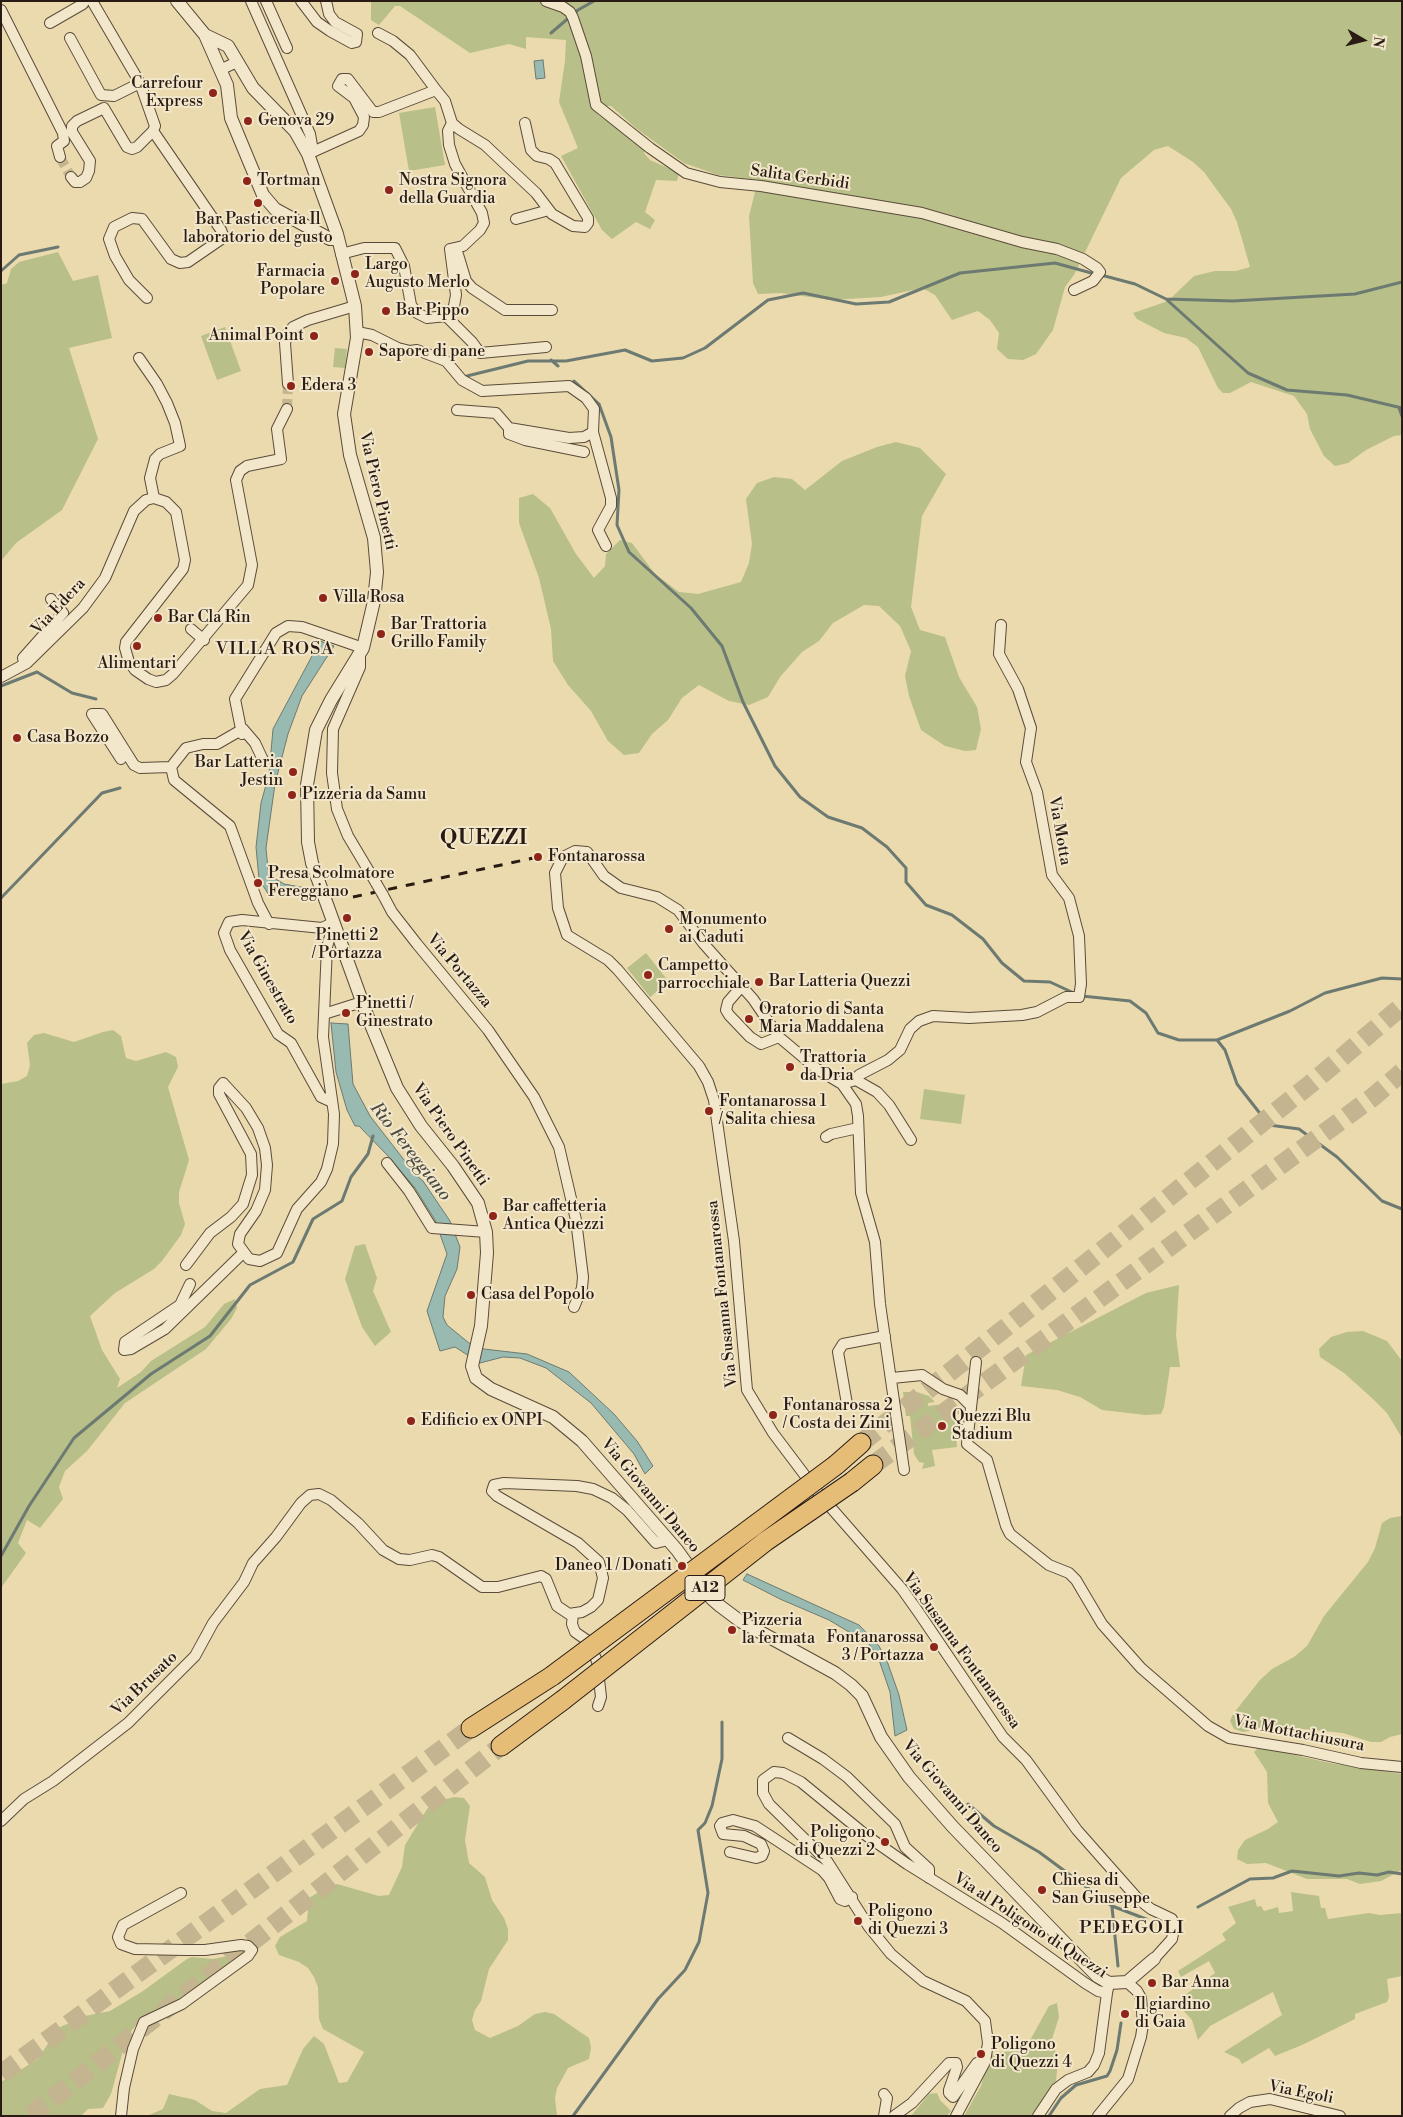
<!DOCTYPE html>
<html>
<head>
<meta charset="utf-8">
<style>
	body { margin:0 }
	#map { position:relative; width:1403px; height:2117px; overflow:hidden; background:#ebdaae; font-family:"Libre Bodoni",serif }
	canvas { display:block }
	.frame { position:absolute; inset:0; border:2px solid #291b14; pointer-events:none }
	.north { position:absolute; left:1338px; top:15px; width:50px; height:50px; -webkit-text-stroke:4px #f2e7ca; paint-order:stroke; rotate:98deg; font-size:14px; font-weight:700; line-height:20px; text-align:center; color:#291b14 }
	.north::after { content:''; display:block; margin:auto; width:18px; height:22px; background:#291b14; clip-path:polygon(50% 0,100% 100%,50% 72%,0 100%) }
</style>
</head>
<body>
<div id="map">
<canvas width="1403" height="2117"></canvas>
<div class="frame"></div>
<div class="north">N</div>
</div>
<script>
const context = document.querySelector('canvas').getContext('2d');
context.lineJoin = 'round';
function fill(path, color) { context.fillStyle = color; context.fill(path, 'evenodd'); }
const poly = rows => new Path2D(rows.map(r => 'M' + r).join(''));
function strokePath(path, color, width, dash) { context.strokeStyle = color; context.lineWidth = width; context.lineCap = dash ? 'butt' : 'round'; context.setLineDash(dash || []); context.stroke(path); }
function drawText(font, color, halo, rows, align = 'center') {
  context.font = font + ' "Libre Bodoni",serif'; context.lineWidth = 4; context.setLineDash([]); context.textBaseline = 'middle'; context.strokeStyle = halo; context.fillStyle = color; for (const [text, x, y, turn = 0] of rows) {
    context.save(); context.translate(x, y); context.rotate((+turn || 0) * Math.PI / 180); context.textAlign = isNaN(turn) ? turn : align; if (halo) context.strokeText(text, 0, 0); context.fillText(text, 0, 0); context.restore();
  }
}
fill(poly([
	[371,1,1402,1,1402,435,1394,436,1366,450,1348,463,1335,466,1324,456,1310,429,1307,414,1294,396,1251,382,1230,393,1223,393,1218,388,1198,347,1186,338,1164,333,1137,319,1133,313,1168,301,1194,276,1215,271,1236,271,1250,267,1237,222,1231,209,1204,172,1193,162,1168,146,1154,150,1121,178,1074,275,1065,287,1053,330,1036,354,1023,360,1008,359,997,349,999,333,990,320,978,311,952,320,935,295,922,288,881,297,831,300,781,293,758,294,753,283,749,216,758,180,718,175,684,163,637,129,611,106,593,106,598,115,647,149,644,153,650,160,679,173,677,181,656,180,645,212,655,220,650,229,636,222,612,239,602,230,561,156,578,148,559,102,565,61,566,40,526,37,526,49,509,44,470,53,400,6,395,6,379,25,371,20],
	[435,107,445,165,409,171,399,113],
	[58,252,73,281,98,275,112,338,69,348,98,439,62,510,16,543,1,561,1,285,7,283,11,269,19,262],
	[225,327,241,371,217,380,201,336],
	[335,348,347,349,345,368,333,367],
	[896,442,920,448,946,474,922,516,911,607,920,630,945,637,959,677,977,707,981,729,976,750,965,751,945,746,921,730,909,696,905,676,911,651,900,626,879,606,864,605,833,623,819,641,802,652,780,677,768,697,749,705,729,701,699,685,682,698,668,720,652,734,639,753,624,755,608,741,591,711,568,685,553,661,551,629,539,578,519,523,519,498,533,494,550,508,576,554,594,578,605,566,606,554,620,540,632,543,655,574,679,592,698,594,741,582,749,563,752,544,746,499,757,483,774,477,792,479,805,490,842,461,877,447],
	[646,953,669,982,650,997,627,968],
	[113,1030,121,1036,126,1058,136,1061,166,1052,176,1057,178,1067,168,1087,189,1160,179,1192,179,1203,185,1224,181,1235,162,1261,154,1269,115,1293,90,1316,102,1350,120,1379,117,1388,141,1372,151,1361,205,1327,224,1304,235,1299,237,1308,231,1319,206,1349,125,1403,87,1451,65,1471,59,1487,63,1499,40,1528,27,1520,18,1543,26,1553,1,1588,1,1084,18,1081,27,1076,30,1065,27,1043,34,1035,44,1033,74,1042,103,1032],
	[924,1089,965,1095,961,1124,920,1119],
	[365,1244,377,1278,373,1291,391,1332,375,1346,362,1327,345,1279,355,1246],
	[1179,1285,1176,1335,1180,1367,1170,1367,1164,1407,1161,1414,1146,1415,1102,1410,1080,1397,1057,1390,1021,1386,1026,1355,1146,1293],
	[1363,1331,1387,1341,1402,1361,1402,1438,1387,1413,1373,1399,1344,1373,1320,1357,1319,1349,1331,1337,1347,1332],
	[903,1392,917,1392,929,1396,935,1402,928,1403,928,1406,953,1403,957,1447,932,1450,935,1466,922,1469,924,1463,919,1462,914,1454,910,1416,906,1416],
	[1402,1516,1402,1734,1390,1737,1381,1742,1371,1742,1343,1733,1293,1728,1274,1727,1243,1732,1234,1729,1230,1721,1233,1714,1260,1680,1272,1669,1294,1657,1307,1646,1324,1616,1368,1562,1375,1548,1382,1523,1390,1518],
	[1259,1747,1330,1763,1402,1774,1402,1870,1381,1881,1360,1884,1347,1879,1307,1879,1266,1863,1247,1864,1237,1859,1238,1850,1245,1840,1268,1829,1278,1822,1268,1803,1267,1772,1254,1752],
	[454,1797,464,1798,470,1806,465,1840,469,1863,485,1877,492,1900,504,1918,508,1929,508,1940,489,1969,481,2001,475,2010,472,2020,475,2030,490,2038,518,2026,535,2014,545,2012,554,2014,589,2038,591,2048,589,2059,568,2068,557,2088,555,2098,557,2116,147,2116,163,2109,169,2094,195,2100,212,2111,226,2113,260,2089,287,2085,303,2049,314,2036,324,2044,339,2083,347,2082,364,2052,323,2029,319,2019,318,1987,314,1977,308,1968,299,1962,279,1955,275,1946,280,1937,307,1921,309,1898,327,1887,337,1884,379,1896,389,1895,402,1867,405,1845,427,1809,435,1802],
	[1291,1892,1319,1896,1321,1908,1325,1908,1328,1919,1369,1913,1380,1915,1402,1913,1402,1976,1387,1979,1389,1997,1387,2002,1355,2014,1355,2019,1302,2045,1275,2056,1269,2048,1242,2064,1239,2059,1224,2052,1282,2015,1273,1992,1210,2026,1198,2040,1192,2020,1180,2007,1184,2003,1181,1998,1215,1973,1209,1961,1181,1977,1178,1971,1226,1940,1222,1934,1236,1923,1228,1907,1255,1899,1257,1907,1261,1906,1264,1911,1278,1907,1279,1913,1293,1911],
	[238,1954,234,1961,173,2003,144,2016,132,2030,124,2047,111,2094,103,2108,88,2109,81,2116,1,2116,1,2082,38,2059,58,2028,85,2016,110,2011,143,1991,187,1959,192,1957,213,1959],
	[1057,2003,1059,2017,1052,2039,1058,2061,1056,2081,1031,2116,964,2116,981,2086,989,2058,995,2052,1024,2051,1049,2006],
	[937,2093,940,2100,951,2111,947,2116,911,2116,929,2094]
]), '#b8bf89');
const water = poly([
	[543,60,545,78,536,79,534,61,543,60],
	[320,641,334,646,302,696,288,734,275,784,266,848,268,869,274,878,284,884,311,889,313,894,276,887,270,897,259,879,256,847,261,803,269,774,273,729,320,641],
	[331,1023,348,1024,353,1084,370,1116,415,1174,423,1181,450,1221,460,1247,457,1269,445,1296,443,1317,447,1325,469,1343,484,1349,527,1354,569,1372,614,1414,637,1441,653,1466,645,1474,634,1454,591,1403,546,1368,520,1358,503,1357,480,1363,455,1347,440,1351,427,1311,447,1254,435,1220,415,1188,388,1156,359,1126,355,1126,347,1110,336,1072,331,1023],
	[747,1574,859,1625,879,1646,887,1661,899,1695,907,1730,895,1736,890,1692,878,1657,869,1644,829,1620,780,1599,743,1580,747,1574]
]);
fill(water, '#99bab0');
strokePath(water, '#6c7a72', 1);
strokePath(poly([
	[551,33,578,10,594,1],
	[1,271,19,255,58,247],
	[1101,275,1135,284,1166,299,1233,301,1355,294,1402,282],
	[1166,299,1248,373,1287,390,1347,395,1402,408],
	[551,360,558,366],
	[467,376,528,361,566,361,625,350,652,361,683,358,705,348,768,300,803,293,856,304,889,302,960,273,1055,263,1095,274],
	[574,381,599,404,611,437,619,490,617,525,629,552,691,608,722,646,743,702,775,766,800,797,828,817,862,828,887,847,906,868,906,882,926,905,952,915,983,939,1002,963,1024,981,1050,982,1076,994],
	[1399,408,1402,416],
	[1,686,37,672,72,693,96,699],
	[1,898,102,793,120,788],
	[1082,996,1130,1001,1146,1013,1158,1033,1179,1040,1217,1040,1225,1050,1237,1084,1269,1125,1299,1129,1337,1157,1382,1201,1402,1209],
	[1217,1040,1290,1011,1325,993,1382,978,1402,979],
	[1,1556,29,1506,74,1438,151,1374,210,1336,250,1285,293,1262,313,1219,342,1201,351,1177,368,1154,373,1136],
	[968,1804,994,1826,1039,1852,1112,1906,1146,1919],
	[1112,1907,1118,1966],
	[1198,1907,1250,1879,1273,1878,1292,1871,1339,1876,1359,1873,1377,1875,1389,1872,1402,1874],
	[573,2116,658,1999,685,1970,699,1942,708,1893,698,1830,705,1823,712,1806,722,1759,722,1722],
	[1049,2116,1061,2098,1076,2085,1107,2076,1110,2071,1117,2050,1121,2023]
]), '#6c7a72', 3);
strokePath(poly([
	[60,157,71,177],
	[287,409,288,384]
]), '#c4b48f', 10, [10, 5]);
strokePath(poly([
	[861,1443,1313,1082,1402,1006],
	[873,1465,1373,1097,1402,1072],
	[1,2074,471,1728],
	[30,2116,501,1746]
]), '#c4b48f', 19, [19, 9]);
const minor = poly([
	[251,1,310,134,313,151],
	[266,1,287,48],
	[301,1,317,22,330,31,352,43,356,42,357,34,335,22,329,14,326,1],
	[546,1,563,7,570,12,573,18,586,56,596,105,650,148,686,173,720,182,761,186,922,213,1022,242,1057,249,1083,259,1097,268,1100,272,1093,281,1074,290],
	[1,10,63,133,64,141,57,146,60,157],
	[50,23,83,4,82,1],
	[378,33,393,41,410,55,436,90],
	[70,38,101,95,114,96,140,83],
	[222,74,224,68,237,62],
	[308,154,359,131,363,125,364,117,354,98,338,86,342,79,348,79,373,112,379,112,436,90,445,101,452,123,459,129,485,145,503,162,536,193,552,214,573,226,585,227,588,223,588,218,555,163,549,159,537,156,531,150,525,123],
	[71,177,75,182,80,182,86,178,89,171,90,161,72,132,72,126,77,121,104,108,127,147,132,149,137,147,153,131,155,126,140,83,92,1],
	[516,219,549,210],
	[456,248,466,281,472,288,505,310,552,310],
	[341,254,364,248,395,248,404,266,411,305,417,313,427,318,446,316,451,312,454,306,456,295,450,249,463,246,480,230,484,223,482,213,455,164,449,145,448,131,452,123],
	[147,298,129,280,115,256,109,239,114,227,132,218,142,219,171,259,180,263,188,262,220,240,223,235,221,230,153,131],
	[446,316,472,342,480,353,546,347],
	[357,332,372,335,398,348,410,351,417,350,446,361,462,380,482,391,569,386,586,398,594,409,593,432,584,437,569,438,509,428,509,434,525,440,584,452],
	[139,358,157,384,167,403,175,423,179,441,180,446,160,454,155,459,150,478,154,498],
	[288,384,285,343,288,333,293,327,308,320,355,306],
	[457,410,496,413,509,428],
	[593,432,611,498,611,506,598,530,606,546],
	[191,629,204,640],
	[360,654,360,667,333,729,332,773,337,809,348,836,376,883],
	[24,663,23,658,63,613,51,599],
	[1,677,27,663,83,608,105,578,134,511,146,500,154,498,166,502,176,512,185,560,183,569,126,642,125,648,129,662,135,670,148,679,156,682,166,680,173,674,248,585,252,565,236,480,240,471,247,466,281,459,277,429,287,409],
	[243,729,255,743,263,760],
	[242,734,235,699,276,633,288,626,302,627,363,648],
	[121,759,92,714,102,714,134,765,140,768,171,767,186,748,203,744,217,744,243,729],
	[171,767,174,780,230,826,258,903,269,924],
	[383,895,392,912,417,944,488,1030,534,1097,559,1147,576,1220,583,1277,582,1288,574,1307],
	[741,987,728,1002,726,1010,729,1015,750,1037,761,1044,779,1037],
	[324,1014,362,1002],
	[853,1081,859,1075,888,1060,900,1050,910,1029,919,1021,933,1016,969,1018,1022,1015,1037,1012,1066,997,1079,997,1081,984,1079,936,1069,898,1052,875,1037,792,1026,762,1031,728,1018,689,999,654,1001,625],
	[842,1084,856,1104,858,1116,861,1193,875,1242,880,1304,904,1470],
	[332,1102,321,1097,291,1043,278,1034,230,950,224,933,229,922,242,920,322,928,334,922],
	[826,1137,831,1134,858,1128],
	[911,1140,889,1105,877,1092,856,1080,842,1084,817,1069,779,1037,753,999,703,943,678,910,657,897,621,888,604,876,587,852,575,851,563,857,555,873,558,908,567,935,608,960,618,970,699,1066,708,1082,714,1100,734,1241,747,1390,773,1433,819,1494,902,1589,919,1613,1003,1737,1026,1760,1077,1830,1138,1899,1151,1909,1172,1919,1174,1928,1172,1939,1154,1959],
	[387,1163,409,1191,432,1228,486,1232],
	[186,1265,210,1233,231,1217,243,1204,252,1175,251,1154,219,1094,219,1088,223,1083,246,1108,258,1128,265,1148,267,1165,265,1190,256,1211,240,1234,238,1244,249,1259,260,1261,277,1253,297,1209,321,1182,327,1169,333,1144,334,1114,323,1037,327,947,334,922],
	[190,1284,180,1305,125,1342,124,1350,131,1349,165,1329,243,1253],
	[976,1362,967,1444,987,1460,1006,1526,1010,1534,1049,1565,1069,1573,1076,1580,1102,1624,1141,1668,1208,1726,1229,1738,1303,1750,1361,1763,1402,1767],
	[892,1378,922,1375,943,1389,960,1395,970,1405],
	[847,1404,838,1352,843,1344,885,1336],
	[573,1614,572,1624,575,1632,588,1641,597,1661,601,1697,598,1706],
	[788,1738,823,1759,847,1777,895,1824,905,1847,929,1869,929,1878],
	[1,1821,24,1799,53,1781,128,1723,195,1656,213,1623,244,1582,253,1563,276,1537,301,1503,310,1495,319,1494,331,1500,358,1523,383,1550,399,1559,410,1560,432,1555,439,1557,482,1587,498,1587,541,1576,546,1579,557,1606,569,1614,582,1612,591,1607,598,1600,603,1578,599,1562,578,1543,497,1496,492,1491,494,1485,504,1483,577,1486,593,1489,612,1498,627,1510,656,1543,668,1540],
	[730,1852,756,1858,762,1856,764,1851,761,1844,744,1836,723,1834,720,1826,722,1823,733,1820,755,1826,822,1870,829,1878,840,1899,845,1901,852,1897],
	[884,2094,887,2098,884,2116],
	[121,2116,124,2088,133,2049,144,2022,182,2004,248,1956,252,1950,248,1946,241,1945,205,1950,185,1950,135,1949,121,1944,118,1937,123,1925,181,1893],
	[894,2116,912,2103,949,2063,956,2063,957,2067,949,2090,949,2093,953,2097,977,2063,985,2062],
	[956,2116,985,2062,988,2043,985,2021,966,2001,923,1981,891,1954,869,1927,827,1861,769,1804,763,1793,763,1780,774,1772,783,1773,801,1782,867,1836,907,1864,1002,1923,1085,1983,1098,1991,1107,1993,1109,1983],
	[1038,2116,1056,2089,1068,2080,1088,2072,1094,2065,1099,2053,1107,1993],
	[1098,2116,1128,2079,1141,2037,1143,2024,1141,1998,1137,1991,1127,1982],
	[1230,2116,1239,2108,1250,2102,1270,2099,1340,2116]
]);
const tertiary = poly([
	[177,1,205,35,228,46,253,88,295,131,308,154,337,234,355,306,357,338,344,414,350,455,374,538,377,572,374,601,363,648,331,700,316,730,307,785,308,842,312,863,367,1015,397,1088,421,1126,453,1166,478,1203,486,1232,487,1253,481,1326,472,1366,476,1378,491,1389,553,1417,582,1441,677,1550,712,1599,720,1606,740,1621,835,1673,851,1685,862,1696,881,1737,909,1777,953,1827,1097,1976,1109,1983,1127,1982,1154,1959],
	[205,35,227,85,231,118,263,195,275,209,330,239,337,239]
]);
const motorway = poly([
	[836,1465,861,1443],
	[852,1482,873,1465],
	[471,1728,552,1676],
	[501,1746,563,1700]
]);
strokePath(minor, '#5a4b3a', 12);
strokePath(tertiary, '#5a4b3a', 14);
strokePath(motorway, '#291b14', 21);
strokePath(minor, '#f2e7ca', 10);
strokePath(tertiary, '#f2e7ca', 12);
strokePath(motorway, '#e6bd77', 19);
strokePath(poly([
	[353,897,538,857]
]), '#291b14', 3, [9, 9]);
const minorBridge = poly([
	[376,883,383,895]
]);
const motorwayBridge = poly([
	[552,1676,836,1465],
	[563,1700,766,1541,852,1482]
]);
strokePath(minorBridge, '#5a4b3a', 12, []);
strokePath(motorwayBridge, '#291b14', 21, []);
strokePath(minorBridge, '#f2e7ca', 10);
strokePath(motorwayBridge, '#e6bd77', 19);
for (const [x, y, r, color] of [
	[213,93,5,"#8f2418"],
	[248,121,5,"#8f2418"],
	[247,181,5,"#8f2418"],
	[389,190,5,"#8f2418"],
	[258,203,5,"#8f2418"],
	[355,274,5,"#8f2418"],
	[335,281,5,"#8f2418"],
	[386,311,5,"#8f2418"],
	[314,336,5,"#8f2418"],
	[369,352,5,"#8f2418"],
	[291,386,5,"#8f2418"],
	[323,598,5,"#8f2418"],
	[158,618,5,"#8f2418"],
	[381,634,5,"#8f2418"],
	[137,646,5,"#8f2418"],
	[17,738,5,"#8f2418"],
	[293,772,5,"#8f2418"],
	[292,795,5,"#8f2418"],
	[538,857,5,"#8f2418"],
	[258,883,5,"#8f2418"],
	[347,918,5,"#8f2418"],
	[669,929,5,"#8f2418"],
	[648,975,5,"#8f2418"],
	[759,982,5,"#8f2418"],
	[346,1013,5,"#8f2418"],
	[749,1019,5,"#8f2418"],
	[790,1067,5,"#8f2418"],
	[709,1111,5,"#8f2418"],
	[493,1216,5,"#8f2418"],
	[471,1295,5,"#8f2418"],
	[773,1415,5,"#8f2418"],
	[411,1421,5,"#8f2418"],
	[942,1426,5,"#8f2418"],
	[682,1566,5,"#8f2418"],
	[732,1630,5,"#8f2418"],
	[934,1647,5,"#8f2418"],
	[885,1842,5,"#8f2418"],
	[1042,1890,5,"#8f2418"],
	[858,1921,5,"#8f2418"],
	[1152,1983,5,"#8f2418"],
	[1125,2014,5,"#8f2418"],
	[981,2054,5,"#8f2418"]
]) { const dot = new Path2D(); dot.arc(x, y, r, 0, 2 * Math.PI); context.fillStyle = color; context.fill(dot); strokePath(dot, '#f2e7ca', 2); }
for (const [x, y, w] of [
	[705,1588,40]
]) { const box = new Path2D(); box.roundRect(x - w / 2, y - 12.5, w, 25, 4); context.fillStyle = '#f2e7ca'; context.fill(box); strokePath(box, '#291b14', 1); }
drawText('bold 15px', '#291b14', null, [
	["A12",705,1588]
]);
drawText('16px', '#291b14', '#f2e7ca', [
	["Carrefour",203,84,"right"],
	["Express",203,102,"right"],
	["Genova 29",258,121],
	["Tortman",257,181],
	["Nostra Signora",399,181],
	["della Guardia",399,199],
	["Bar Pasticceria Il",258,220,"center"],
	["laboratorio del gusto",258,238,"center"],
	["Largo",365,265],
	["Augusto Merlo",365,283],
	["Farmacia",325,272,"right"],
	["Popolare",325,290,"right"],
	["Bar Pippo",396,311],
	["Animal Point",304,336,"right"],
	["Sapore di pane",379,352],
	["Edera 3",301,386],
	["Villa Rosa",333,598],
	["Bar Cla Rin",168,618],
	["Bar Trattoria",391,625],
	["Grillo Family",391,643],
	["Alimentari",137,664,"center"],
	["Casa Bozzo",27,738],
	["Bar Latteria",283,763,"right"],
	["Jestin",283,781,"right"],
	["Pizzeria da Samu",302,795],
	["Fontanarossa",548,857],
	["Presa Scolmatore",268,874],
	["Fereggiano",268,892],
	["Monumento",679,920],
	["ai Caduti",679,938],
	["Pinetti 2",347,936,"center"],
	["/ Portazza",347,954,"center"],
	["Campetto",658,966],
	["parrocchiale",658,984],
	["Bar Latteria Quezzi",769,982],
	["Pinetti /",356,1004],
	["Ginestrato",356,1022],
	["Oratorio di Santa",759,1010],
	["Maria Maddalena",759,1028],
	["Trattoria",800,1058],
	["da Dria",800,1076],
	["Fontanarossa 1",719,1102],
	["/ Salita chiesa",719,1120],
	["Bar caffetteria",503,1207],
	["Antica Quezzi",503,1225],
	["Casa del Popolo",481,1295],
	["Fontanarossa 2",783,1406],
	["/ Costa dei Zini",783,1424],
	["Quezzi Blu",952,1417],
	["Stadium",952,1435],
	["Edificio ex ONPI",421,1421],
	["Daneo 1 / Donati",672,1566,"right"],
	["Pizzeria",742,1621],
	["la fermata",742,1639],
	["Fontanarossa",924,1638,"right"],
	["3 / Portazza",924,1656,"right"],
	["Poligono",875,1833,"right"],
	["di Quezzi 2",875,1851,"right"],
	["Chiesa di",1052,1881],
	["San Giuseppe",1052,1899],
	["Poligono",868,1912],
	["di Quezzi 3",868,1930],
	["Bar Anna",1162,1983],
	["Il giardino",1135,2005],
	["di Gaia",1135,2023],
	["Poligono",991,2045],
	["di Quezzi 4",991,2063]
], 'left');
drawText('16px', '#291b14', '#f2e7ca', [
	["Salita Gerbidi",800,178,8],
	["Via Piero Pinetti",377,491,77],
	["Via Edera",59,607,-47],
	["Via Motta",1059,831,80],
	["Via Portazza",459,971,50],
	["Via Ginestrato",267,978,60],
	["Via Piero Pinetti",450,1135,55],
	["Via Susanna Fontanarossa",723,1294,-96],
	["Via Giovanni Daneo",650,1496,50],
	["Via Susanna Fontanarossa",961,1651,54],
	["Via Brusato",145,1684,-44],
	["Via Mottachiusura",1299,1734,11],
	["Via Giovanni Daneo",952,1797,49],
	["Via al Poligono di Quezzi",1030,1926,33],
	["Via Egoli",1301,2093,11]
]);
context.letterSpacing = '1px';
drawText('18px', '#291b14', '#f2e7ca', [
	["VILLA ROSA",275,650],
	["PEDEGOLI",1132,1929]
]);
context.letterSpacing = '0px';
drawText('italic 18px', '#4b4b43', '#f2e7ca', [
	["Rio Fereggiano",410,1152,52]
]);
context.letterSpacing = '1px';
drawText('bold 21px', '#291b14', '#f2e7ca', [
	["QUEZZI",484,839]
]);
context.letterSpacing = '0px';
</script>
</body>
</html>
